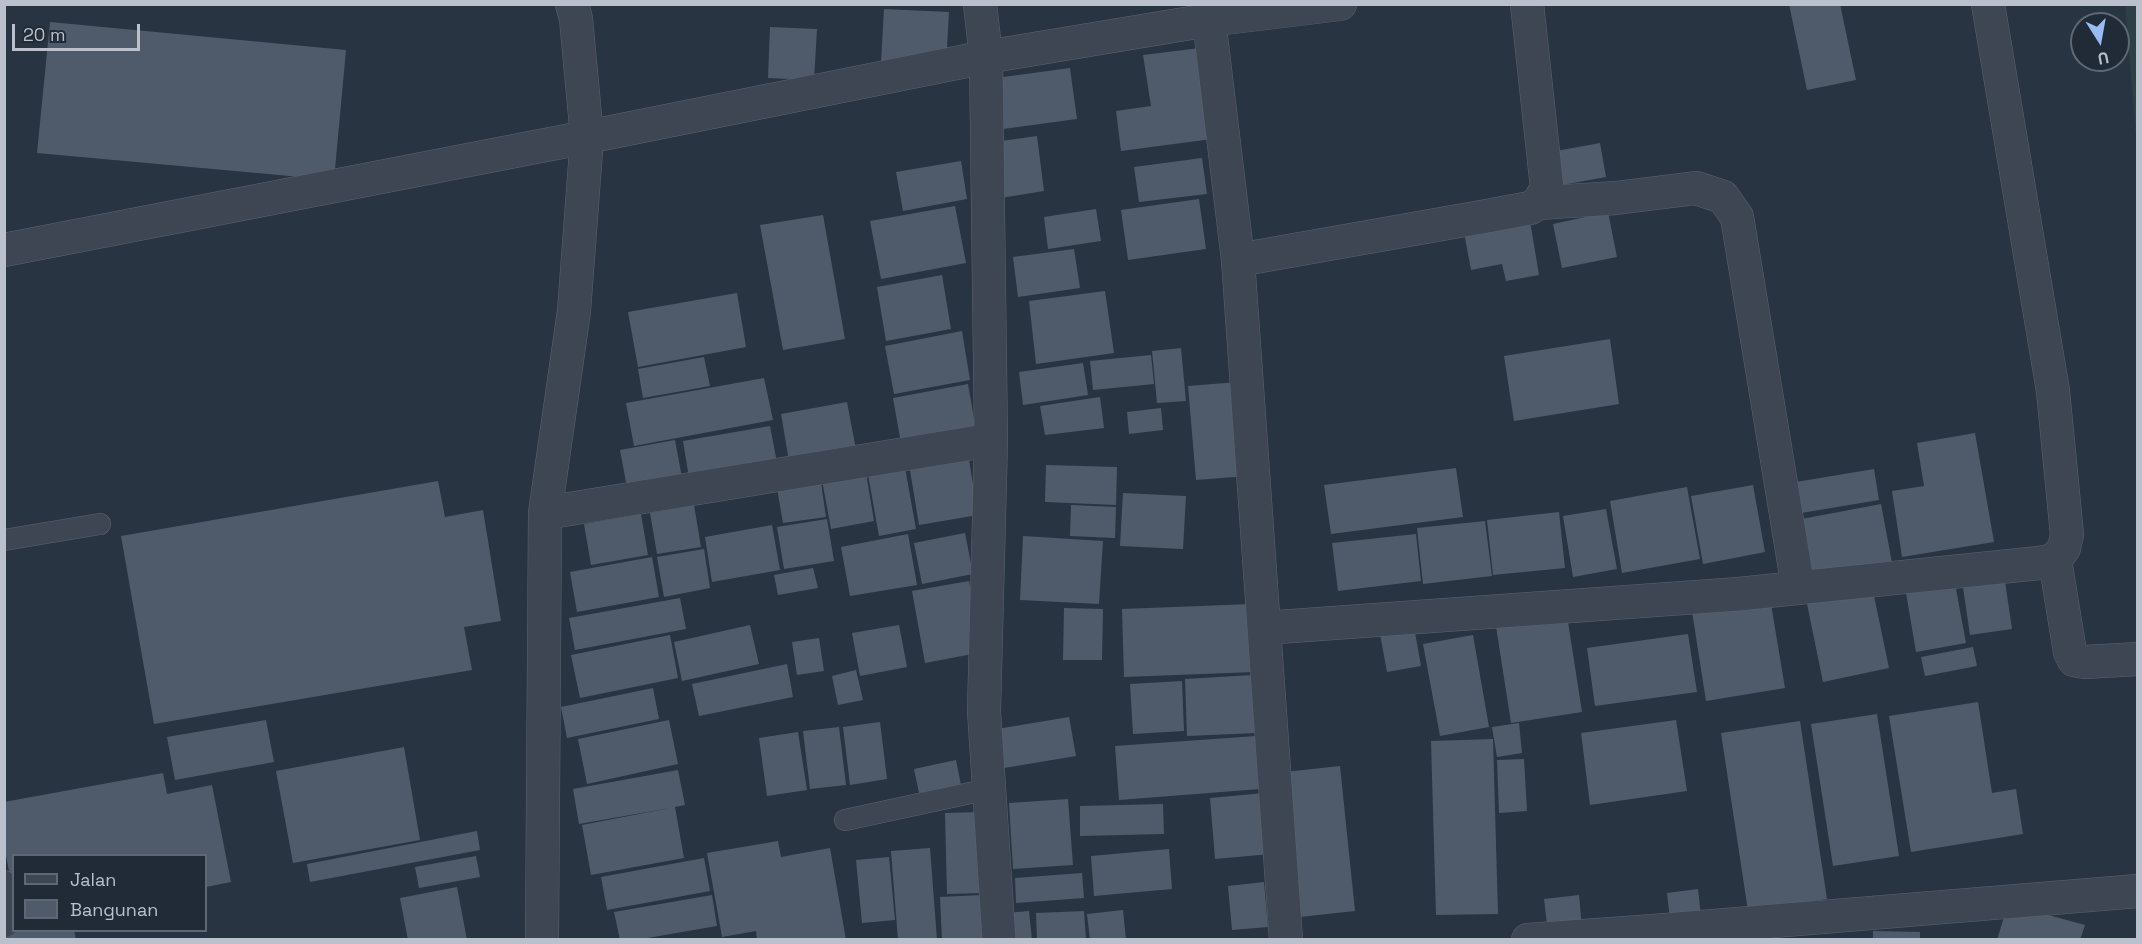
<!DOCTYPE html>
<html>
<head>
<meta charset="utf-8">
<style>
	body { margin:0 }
	#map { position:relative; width:2142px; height:944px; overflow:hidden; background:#293442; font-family:"Space Grotesk",sans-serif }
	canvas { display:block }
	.frame { position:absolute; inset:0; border:6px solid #bac1cc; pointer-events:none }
	.legend { position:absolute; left:12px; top:854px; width:195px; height:78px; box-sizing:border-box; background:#212b38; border:2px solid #5e6773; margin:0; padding:8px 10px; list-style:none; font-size:18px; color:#bac1cc }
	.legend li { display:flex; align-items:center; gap:12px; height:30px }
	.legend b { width:30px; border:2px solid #5e6773 }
	.north { position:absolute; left:2070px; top:12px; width:60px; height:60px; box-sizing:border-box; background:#212b38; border:2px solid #5e6773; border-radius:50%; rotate:169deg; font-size:16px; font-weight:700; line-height:24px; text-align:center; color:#bac1cc }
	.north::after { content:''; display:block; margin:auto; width:21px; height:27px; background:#97bbf4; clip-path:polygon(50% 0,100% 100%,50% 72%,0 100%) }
	.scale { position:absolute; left:12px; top:24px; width:128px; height:27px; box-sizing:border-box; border:3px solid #bac1cc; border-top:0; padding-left:8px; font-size:18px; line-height:21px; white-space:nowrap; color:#bac1cc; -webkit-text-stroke:4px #212b38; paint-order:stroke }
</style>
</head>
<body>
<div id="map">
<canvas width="2142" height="944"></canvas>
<div class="frame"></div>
<ul class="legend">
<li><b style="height:8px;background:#3d4652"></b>Jalan</li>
<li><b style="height:16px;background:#4f5b6b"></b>Bangunan</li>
</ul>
<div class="north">U</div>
<div class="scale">20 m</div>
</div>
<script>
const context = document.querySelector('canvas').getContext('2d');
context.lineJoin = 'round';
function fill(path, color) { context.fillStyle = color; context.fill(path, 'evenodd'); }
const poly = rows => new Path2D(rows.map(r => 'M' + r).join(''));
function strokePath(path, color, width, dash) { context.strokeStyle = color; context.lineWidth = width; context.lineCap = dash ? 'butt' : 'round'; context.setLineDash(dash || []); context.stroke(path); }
fill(poly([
	[2125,5,2137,5,2137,148]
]), '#2b4143');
fill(poly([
	[1789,4,1840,4,1856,80,1807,90],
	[884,9,949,12,946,65,881,62],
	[50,22,346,50,334,180,37,153],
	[770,27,817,29,814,80,768,78],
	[1200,48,1212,139,1121,151,1116,111,1151,106,1143,55],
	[1070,68,1077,119,1003,129,996,78],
	[1037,136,1044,191,1001,198,994,142],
	[1600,143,1606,177,1562,185,1556,151],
	[1202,158,1207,194,1139,202,1134,167],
	[961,161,967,199,903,211,896,172],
	[1199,199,1206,249,1128,260,1121,210],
	[955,206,966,263,881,279,870,221],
	[1096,209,1101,241,1048,249,1044,217],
	[1608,212,1617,257,1562,268,1553,224],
	[823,215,845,339,783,350,760,225],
	[1529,215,1539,275,1506,281,1502,264,1471,270,1463,227],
	[1074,249,1080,288,1018,297,1013,257],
	[942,275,951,329,886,341,877,287],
	[1105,291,1114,353,1036,364,1029,301],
	[737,293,746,347,638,367,628,312],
	[962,331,970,380,894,394,885,346],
	[1610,339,1619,404,1514,421,1504,356],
	[1181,348,1186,401,1157,403,1152,351],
	[1151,355,1154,384,1093,390,1090,361],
	[704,357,710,386,643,398,638,369],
	[1083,363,1088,395,1023,405,1019,372],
	[764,378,773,420,634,446,626,403],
	[1238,382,1247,476,1196,480,1188,386],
	[968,384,977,436,902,449,893,398],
	[1100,397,1104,428,1045,435,1040,406],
	[847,402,857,455,790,467,781,414],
	[1161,408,1163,430,1129,434,1127,412],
	[770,426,778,468,690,484,683,441],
	[1975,433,1994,542,1902,557,1892,491,1924,486,1917,443],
	[675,440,683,483,628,493,620,450],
	[969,460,978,515,919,525,910,470],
	[904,462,916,529,879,536,867,469],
	[1046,465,1117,467,1116,505,1045,502],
	[1456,468,1463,517,1331,534,1324,485],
	[1874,469,1879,500,1795,514,1790,483],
	[866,473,874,521,831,529,822,480],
	[820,476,826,517,783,523,776,483],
	[438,481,445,517,483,510,501,621,464,627,472,670,154,724,121,536],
	[1753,485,1765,552,1703,564,1691,496],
	[1687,487,1700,559,1622,573,1610,501],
	[1123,493,1186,496,1183,549,1120,546],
	[1881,504,1892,563,1802,579,1791,521],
	[694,505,701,547,657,554,650,513],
	[1071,505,1116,507,1115,538,1070,536],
	[1606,509,1617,569,1573,577,1563,516],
	[1559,512,1565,568,1493,575,1487,520],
	[641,514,648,555,591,565,584,524],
	[827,519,834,561,784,569,777,527],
	[1485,521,1492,576,1423,584,1417,528],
	[772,525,780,570,712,582,705,537],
	[965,533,973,574,922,584,914,543],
	[908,534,917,585,850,596,841,547],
	[1416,534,1421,581,1338,591,1332,543],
	[1023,536,1103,541,1099,604,1020,600],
	[704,549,710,588,664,597,657,557],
	[652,557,659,597,577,612,570,572],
	[813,568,818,588,778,595,774,575],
	[2003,568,2012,629,1970,635,1961,574],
	[1954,578,1966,643,1916,652,1905,587],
	[969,581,983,652,925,663,912,591],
	[1873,591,1889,668,1823,682,1807,604],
	[1769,592,1785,688,1706,701,1691,605],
	[680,598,686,629,575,650,569,618],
	[1252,604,1254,672,1124,677,1122,609],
	[1064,608,1103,609,1102,660,1063,660],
	[1566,609,1582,712,1511,723,1495,620],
	[750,625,759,664,682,681,674,642],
	[899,625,907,667,860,676,852,633],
	[1414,627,1421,666,1387,672,1380,634],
	[1688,634,1697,692,1595,706,1587,648],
	[670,635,678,678,580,698,571,655],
	[1473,635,1489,727,1440,736,1423,644],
	[819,638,824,671,797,675,792,642],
	[1973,647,1977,666,1925,676,1921,657],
	[787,664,793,697,699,716,692,684],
	[856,670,863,700,838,705,832,676],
	[1253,675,1257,733,1187,736,1185,679],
	[1182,681,1184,731,1133,734,1130,684],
	[653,688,659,719,567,738,561,707],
	[1978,702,1992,793,2016,789,2023,834,1911,852,1889,716],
	[1877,714,1899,856,1833,866,1811,724],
	[1069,717,1076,756,998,769,991,730],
	[266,720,274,762,175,780,167,737],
	[669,720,678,764,587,784,578,739],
	[1676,720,1687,791,1590,805,1581,733],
	[1800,721,1827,899,1748,911,1721,733],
	[880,722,887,779,850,785,843,727],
	[1519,723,1522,753,1497,757,1492,727],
	[839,727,846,785,810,789,803,731],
	[798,732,807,790,767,796,759,738],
	[1256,736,1260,789,1119,800,1115,746],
	[1493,739,1498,914,1436,915,1431,741],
	[404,747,420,840,293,863,276,771],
	[1524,759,1527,811,1499,813,1497,760],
	[956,760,961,785,919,793,914,769],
	[1340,766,1355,911,1300,917,1285,772],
	[678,770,685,805,675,807,684,858,591,875,582,825,670,808,579,824,573,789],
	[163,773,167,794,212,785,231,882,206,887,206,856,14,856,12,887,4,845,4,802],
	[1265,793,1271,854,1215,859,1210,798],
	[1068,799,1073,865,1013,869,1009,803],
	[1163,804,1164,834,1080,836,1080,806],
	[980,812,983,893,947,894,945,813],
	[477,831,480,850,310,882,307,864],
	[778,841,781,857,830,848,846,940,757,940,756,931,722,937,707,853],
	[930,848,937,940,898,940,891,851],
	[1169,849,1172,889,1094,896,1091,856],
	[476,856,480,877,419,888,415,867],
	[889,857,895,920,862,923,856,860],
	[704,858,710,891,607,910,601,877],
	[1082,873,1084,898,1016,903,1015,878],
	[1264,882,1268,927,1232,930,1228,886],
	[457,887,467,940,408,940,400,898],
	[1698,889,1701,916,1670,919,1667,893],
	[712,895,717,926,636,940,620,940,614,912],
	[982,895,984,940,942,940,940,897],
	[1579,895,1582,928,1548,932,1544,899],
	[2008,904,2085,925,2080,940,1997,940],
	[1123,910,1126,940,1090,940,1087,914],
	[1029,911,1032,940,1008,940,1006,913],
	[1084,911,1086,940,1037,940,1036,913],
	[15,930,74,930,76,940,7,940,5,932],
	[1873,931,1920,932,1920,940,1873,940]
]), '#4f5b6b');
const lane = poly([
	[4,540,100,524],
	[845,820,989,789],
	[4,881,11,915,8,925,4,927]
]);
const street = poly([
	[980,4,986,57,991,440,984,711,999,940],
	[1209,20,1238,260,1286,940],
	[1538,203,1616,198,1696,188,1723,197,1737,217,1798,587],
	[4,250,587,137,986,57,1209,20,1340,4],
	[1238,260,1487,216,1530,208,1538,203,1547,188,1527,4],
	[545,513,991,440],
	[2055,560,2070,652,2074,660,2085,662,2138,659],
	[1264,628,1739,594,2039,563,2055,560,2064,548,2067,535,2053,391,1988,4],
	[542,940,545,513,574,311,587,137,576,19,572,4],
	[1528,940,1653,931,2138,891]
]);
strokePath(lane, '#5b6470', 22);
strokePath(street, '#5b6470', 34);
strokePath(lane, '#3d4652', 21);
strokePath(street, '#3d4652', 33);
</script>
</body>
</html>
